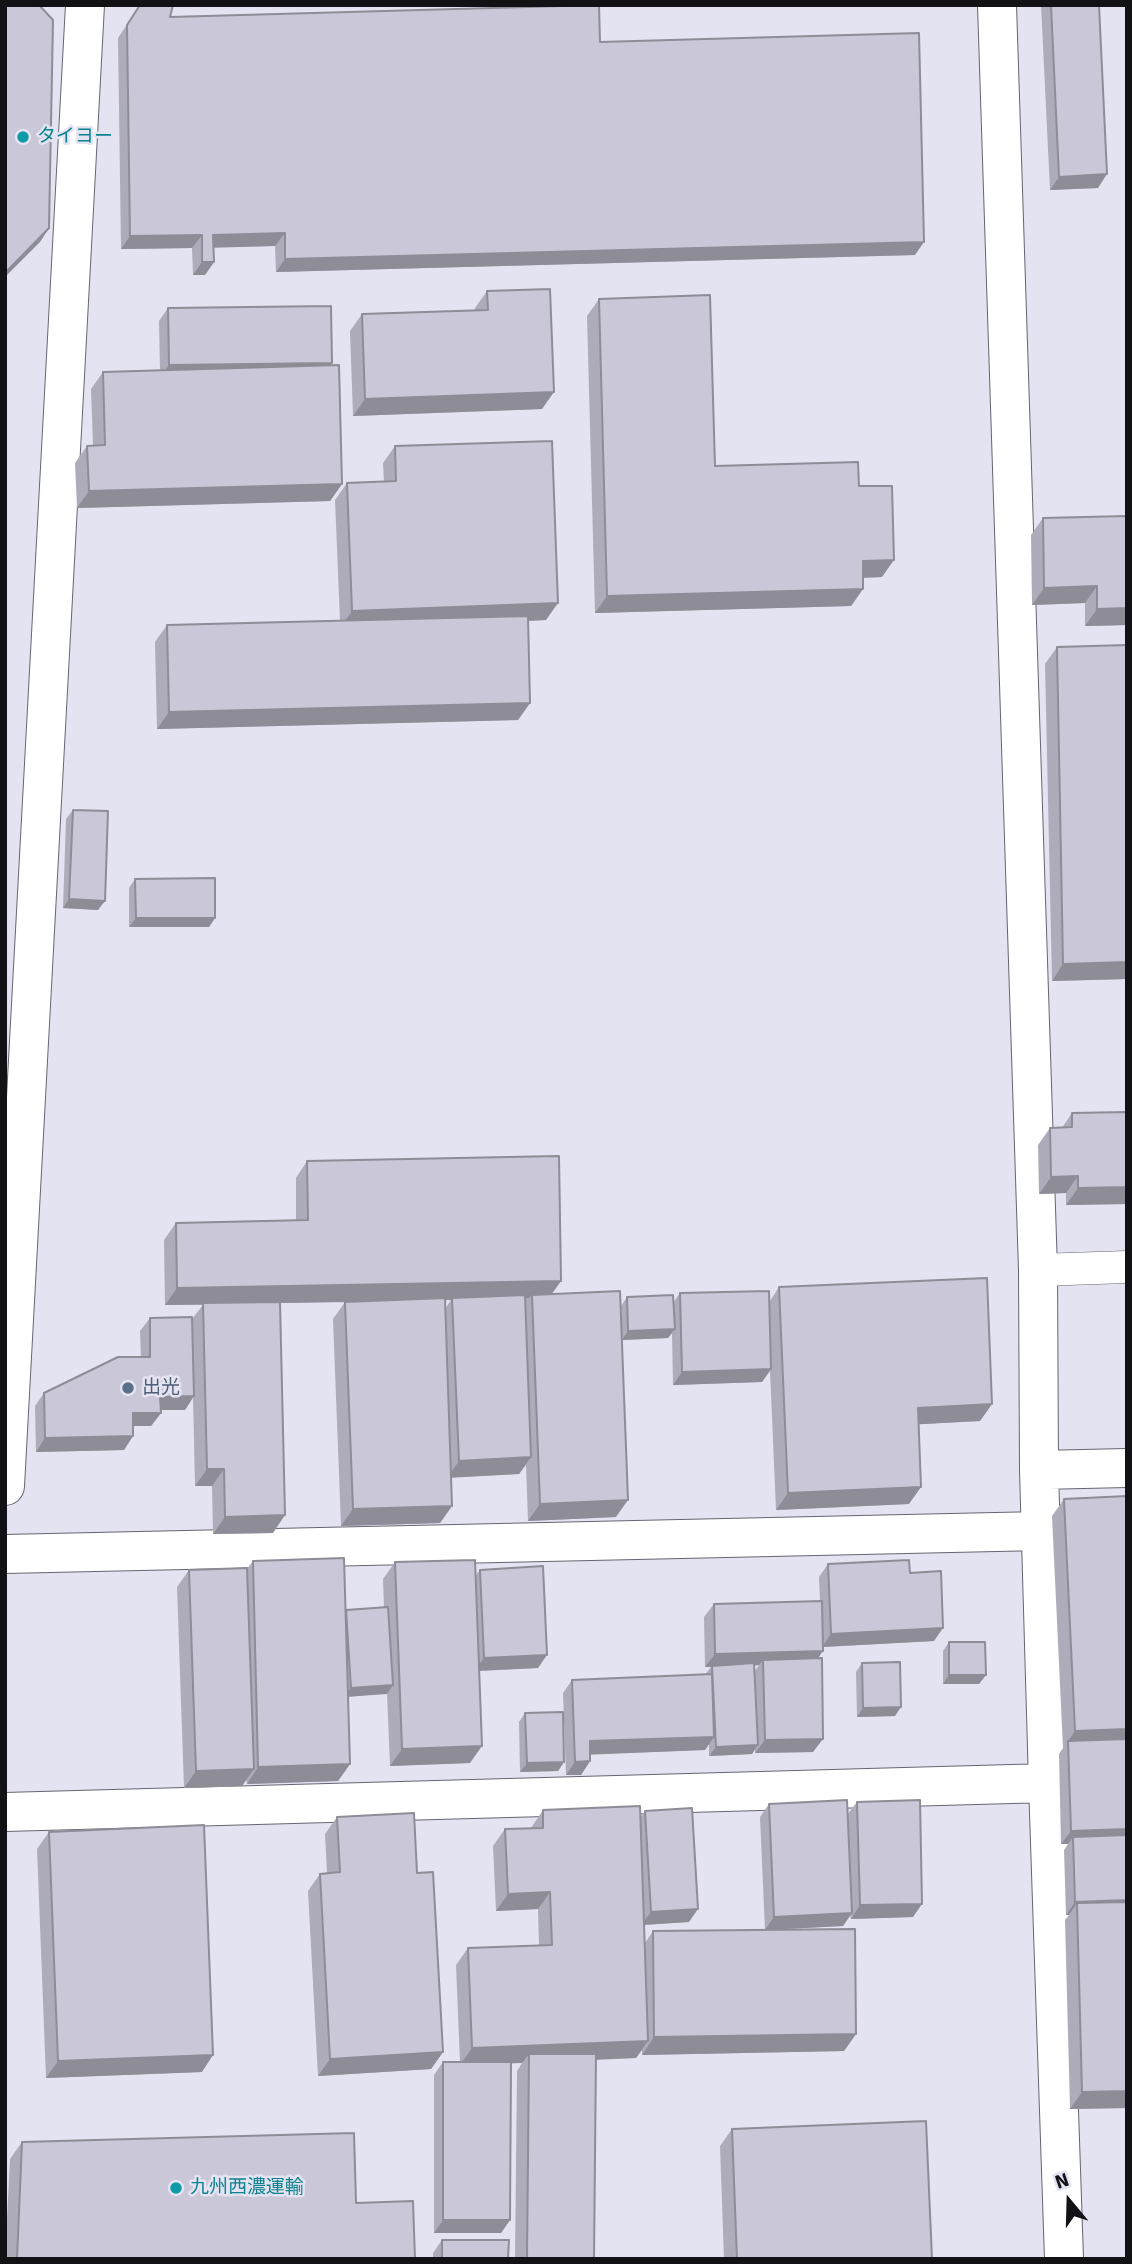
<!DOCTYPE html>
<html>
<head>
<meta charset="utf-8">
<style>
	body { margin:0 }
	#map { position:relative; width:1132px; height:2264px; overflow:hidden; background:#e4e3f2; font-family:Signika,sans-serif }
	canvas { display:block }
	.frame { position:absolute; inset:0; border:7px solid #111116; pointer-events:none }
	.north { position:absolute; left:1034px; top:2166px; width:70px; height:70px; -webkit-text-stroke:5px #e4e3f2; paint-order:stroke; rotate:341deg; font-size:19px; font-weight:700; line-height:28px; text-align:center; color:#111116 }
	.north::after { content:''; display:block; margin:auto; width:24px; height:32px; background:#111116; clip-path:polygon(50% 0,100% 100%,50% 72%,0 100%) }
</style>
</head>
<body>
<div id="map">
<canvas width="1132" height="2264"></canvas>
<div class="frame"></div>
<div class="north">N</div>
</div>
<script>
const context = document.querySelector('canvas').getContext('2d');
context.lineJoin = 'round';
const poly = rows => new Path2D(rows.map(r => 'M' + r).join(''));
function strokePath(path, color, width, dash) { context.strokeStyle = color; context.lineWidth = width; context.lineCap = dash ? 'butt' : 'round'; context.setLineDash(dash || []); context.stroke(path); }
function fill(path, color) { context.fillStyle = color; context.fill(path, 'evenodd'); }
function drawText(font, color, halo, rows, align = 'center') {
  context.font = font + ' Signika,"Noto Sans JP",sans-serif'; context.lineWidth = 5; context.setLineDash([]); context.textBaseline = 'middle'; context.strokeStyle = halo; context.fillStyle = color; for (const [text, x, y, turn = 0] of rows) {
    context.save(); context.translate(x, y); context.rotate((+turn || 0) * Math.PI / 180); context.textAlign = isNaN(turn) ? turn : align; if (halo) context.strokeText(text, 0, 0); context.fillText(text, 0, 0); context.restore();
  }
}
const minor = poly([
	[1038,1270,1127,1267]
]);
const tertiary = poly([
	[997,5,1038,1270,1039,1470,1048,1783,1064,2259],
	[1039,1470,1127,1468],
	[5,1486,85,5],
	[5,1554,1041,1531],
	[5,1812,1048,1783]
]);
strokePath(minor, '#666572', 33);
strokePath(tertiary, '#666572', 40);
strokePath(minor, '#fff', 32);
strokePath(tertiary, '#fff', 38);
fill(poly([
	[140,5,170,17,600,42,915,255,276,272,275,246,214,247,214,262,205,275,193,275,192,248,121,249,118,38],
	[1041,5,1099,5,1098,188,1050,190],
	[487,291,542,409,353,416,350,331,362,314,475,310,475,308],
	[599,299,715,466,859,486,882,577,863,578,863,589,851,606,595,613,587,316],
	[168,308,330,365,342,484,330,501,77,508,75,463,87,446,93,445,91,389,103,372,160,370,159,321],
	[395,446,546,620,528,621,530,703,518,720,157,729,155,642,167,625,340,621,335,500,347,483,384,482,383,463],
	[1127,516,1127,625,1085,626,1085,603,1032,605,1031,535,1043,518],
	[1127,645,1127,979,1052,981,1045,664,1057,647],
	[73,810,98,910,63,908,66,819],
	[135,879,215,918,209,927,129,927,129,888],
	[1072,1113,1127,1204,1066,1205,1066,1193,1039,1194,1038,1145,1050,1128,1062,1128],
	[307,1161,552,1294,616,1517,528,1521,526,1465,519,1474,451,1477,452,1506,440,1523,341,1526,333,1319,345,1302,353,1302,280,1303,273,1533,213,1534,212,1486,195,1486,193,1397,185,1410,161,1410,161,1413,151,1426,133,1426,133,1436,124,1450,36,1452,35,1406,44,1393,141,1357,140,1331,150,1318,192,1319,203,1305,165,1305,164,1240,176,1223,296,1221,296,1178],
	[445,1300,451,1300,445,1309],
	[779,1287,992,1404,980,1421,919,1424,909,1504,776,1510,770,1371,762,1382,673,1385,672,1333,668,1338,622,1340,621,1306,627,1297,673,1303,680,1293,770,1301],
	[1127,1496,1127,2108,1070,2109,1065,1920,1069,1915,1066,1915,1064,1850,1068,1844,1061,1844,1059,1754,1063,1748,1052,1516,1064,1499],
	[253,1561,346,1611,384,1608,383,1579,395,1562,476,1575,480,1570,538,1668,479,1671,470,1763,390,1766,387,1693,348,1697,350,1764,338,1781,247,1784,246,1779,242,1786,184,1788,177,1587,189,1570,247,1569],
	[828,1564,910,1573,934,1641,823,1647,818,1658,813,1752,755,1753,755,1748,752,1754,709,1756,709,1744,705,1750,590,1754,590,1761,581,1775,566,1775,563,1693,572,1680,705,1675,711,1667,705,1667,704,1617,714,1604,820,1601,819,1577],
	[759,1665,754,1672,754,1666],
	[949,1642,986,1675,979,1684,943,1684,943,1651],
	[862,1663,895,1716,857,1717,856,1672],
	[525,1713,564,1762,558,1771,520,1772,519,1722],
	[857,1802,913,1917,851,1919,850,1915,843,1926,765,1930,760,1817,769,1804,847,1815],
	[543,1810,640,1818,645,1811,689,1922,644,1925,645,1943,653,1931,856,2034,844,2051,642,2055,642,2050,636,2058,595,2060,594,2259,515,2259,517,2071,522,2063,511,2063,510,2220,501,2233,434,2233,434,2075,443,2062,460,2062,456,1965,468,1948,539,1945,538,1909,496,1911,493,1846,505,1829,531,1828],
	[337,1817,443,2052,431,2069,318,2076,308,1891,320,1874,327,1873,325,1834],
	[49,1832,202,2072,46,2078,37,1849],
	[732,2129,932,2259,724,2259,720,2146],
	[22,2142,356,2203,415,2259,5,2259,10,2159],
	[442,2240,508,2259,433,2259,433,2253]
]), '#aeacba');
fill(poly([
	[1107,174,1098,188,1050,190,1059,177],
	[49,228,40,242,5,277,5,273],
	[285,233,275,246,204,248,213,235],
	[202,235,192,248,121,249,130,236],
	[924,242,915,255,276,272,285,259],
	[202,262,214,262,205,275,193,275],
	[332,363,322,376,160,378,169,365],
	[554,392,542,409,353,416,365,399],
	[342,484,330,501,77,508,89,491],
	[894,560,882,577,851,578,863,561],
	[1097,586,1085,603,1032,605,1044,588],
	[863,589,851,606,595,613,607,596],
	[558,603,546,620,340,628,352,611],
	[1127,608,1127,625,1085,626,1097,609],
	[530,703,518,720,157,729,169,712],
	[69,899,105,901,98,910,63,908],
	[136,918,215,918,209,927,129,927],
	[1127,962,1127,979,1052,981,1063,964],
	[1078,1176,1066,1193,1039,1194,1051,1177],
	[1127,1187,1127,1204,1066,1205,1078,1188],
	[561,1281,549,1298,532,1295,529,1298,452,1300,452,1298,451,1300,165,1305,177,1288],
	[675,1329,668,1338,622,1340,628,1331],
	[771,1369,762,1382,673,1385,682,1372],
	[194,1396,185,1410,151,1410,160,1397],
	[992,1404,980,1421,906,1425,918,1408],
	[133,1413,161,1413,151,1426,124,1426],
	[133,1436,124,1450,36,1452,45,1438],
	[531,1457,519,1474,447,1478,459,1461],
	[207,1469,224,1469,212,1486,195,1486],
	[921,1487,909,1504,776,1510,788,1493],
	[628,1500,616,1517,528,1521,540,1504],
	[452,1506,440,1523,341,1526,353,1509],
	[285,1515,273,1533,213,1534,225,1517],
	[943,1628,934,1641,822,1647,831,1634],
	[823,1651,814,1664,763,1660,759,1665,705,1667,715,1654],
	[547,1655,538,1668,474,1671,484,1658],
	[949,1675,986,1675,979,1684,943,1684],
	[393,1685,387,1694,344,1697,351,1688],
	[901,1707,895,1716,857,1717,863,1708],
	[1127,1729,1127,1745,1068,1741,1075,1731],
	[714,1737,705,1750,581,1755,590,1741],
	[823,1739,813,1752,755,1753,765,1740],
	[758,1745,752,1754,709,1756,716,1747],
	[482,1746,470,1763,390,1766,402,1749],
	[590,1761,581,1775,566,1775,575,1762],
	[564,1762,558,1771,520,1772,527,1763],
	[350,1764,338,1781,247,1784,258,1767],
	[254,1769,242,1786,184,1788,196,1771],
	[1127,1829,1127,1842,1073,1837,1068,1844,1061,1844,1071,1831],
	[550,1892,538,1909,496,1911,508,1894],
	[1127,1900,1127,1913,1077,1903,1069,1915,1066,1915,1075,1902],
	[922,1904,913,1917,851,1919,860,1905],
	[698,1909,689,1922,641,1925,651,1912],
	[852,1913,843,1926,765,1930,774,1917],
	[856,2034,844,2051,642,2055,654,2037],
	[648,2041,636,2058,528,2062,529,2054,522,2063,460,2065,472,2048],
	[443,2052,431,2069,318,2076,330,2059],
	[213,2055,202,2072,46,2078,58,2061],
	[1127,2091,1127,2108,1070,2109,1082,2092],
	[443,2220,510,2220,501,2233,434,2233]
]), '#8d8c97');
const building = poly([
	[5,5,39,5,53,20,49,228,5,273,5,5],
	[140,5,173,5,170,17,599,5,600,42,919,33,924,242,285,259,285,233,213,235,214,262,202,262,202,235,130,236,127,25,140,5],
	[1051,5,1099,5,1107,174,1059,177,1051,5],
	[550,289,554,392,365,399,362,314,488,310,487,291,550,289],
	[710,295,715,466,858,462,859,486,892,486,894,560,863,561,863,589,607,596,599,299,710,295],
	[331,306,332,363,169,365,168,308,331,306],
	[339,365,342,484,89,491,87,446,105,445,103,372,339,365],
	[552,441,558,603,352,611,347,483,396,481,395,446,552,441],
	[1127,516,1127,608,1097,609,1097,586,1044,588,1043,518,1127,516],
	[528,616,530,703,169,712,167,625,528,616],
	[1127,645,1127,962,1063,964,1057,647,1127,645],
	[73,810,108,811,105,901,69,899,73,810],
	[215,878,215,918,136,918,135,879,215,878],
	[1127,1112,1127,1187,1078,1188,1078,1176,1051,1177,1050,1128,1072,1127,1072,1113,1127,1112],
	[559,1156,561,1281,177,1288,176,1223,308,1220,307,1161,559,1156],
	[987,1278,992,1404,918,1408,921,1487,788,1493,779,1287,987,1278],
	[620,1291,628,1500,540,1504,532,1295,620,1291],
	[769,1291,771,1369,682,1372,680,1293,769,1291],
	[525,1295,531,1457,459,1461,452,1298,525,1295],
	[673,1295,675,1329,628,1331,627,1297,673,1295],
	[445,1298,452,1506,353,1509,345,1302,445,1298],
	[280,1302,285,1515,225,1517,224,1469,207,1469,203,1303,280,1302],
	[192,1317,194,1396,160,1397,161,1413,133,1413,133,1436,45,1438,44,1393,118,1357,150,1357,150,1318,192,1317],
	[1127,1496,1127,1729,1075,1731,1064,1499,1127,1496],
	[344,1558,350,1764,258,1767,253,1561,344,1558],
	[475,1560,482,1746,402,1749,395,1562,475,1560],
	[909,1560,910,1573,941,1571,943,1628,831,1634,828,1564,909,1560],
	[543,1566,547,1655,484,1658,480,1570,543,1566],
	[247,1568,254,1769,196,1771,189,1570,247,1568],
	[822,1601,823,1651,715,1654,714,1604,822,1601],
	[388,1607,393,1685,351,1688,346,1610,388,1607],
	[949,1642,985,1642,986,1675,949,1675,949,1642],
	[822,1658,823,1739,765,1740,763,1660,822,1658],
	[900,1662,901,1707,863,1708,862,1663,900,1662],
	[754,1663,758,1745,716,1747,712,1666,754,1663],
	[712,1674,714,1737,590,1741,590,1761,575,1762,572,1680,712,1674],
	[563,1712,564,1762,527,1763,525,1713,563,1712],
	[1127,1739,1127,1829,1071,1831,1068,1741,1127,1739],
	[847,1800,852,1913,774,1917,769,1804,847,1800],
	[920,1800,922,1904,860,1905,857,1802,920,1800],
	[640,1806,648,2041,472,2048,468,1948,552,1945,550,1892,508,1894,505,1829,543,1828,543,1810,640,1806],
	[692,1808,698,1909,651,1912,645,1811,692,1808],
	[414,1813,417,1873,433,1872,443,2052,330,2059,320,1874,340,1872,337,1817,414,1813],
	[204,1825,213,2055,58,2061,49,1832,204,1825],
	[1127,1835,1127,1900,1075,1902,1073,1837,1127,1835],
	[1127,1902,1127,2091,1082,2092,1077,1903,1127,1902],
	[855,1929,856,2034,654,2037,653,1931,855,1929],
	[529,2054,596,2054,594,2259,527,2259,529,2054],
	[443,2062,511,2062,510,2220,443,2220,443,2062],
	[926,2121,932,2259,737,2259,732,2129,926,2121],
	[354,2133,356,2203,413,2201,415,2259,17,2259,22,2142,354,2133],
	[442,2240,509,2240,508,2259,442,2259,442,2240]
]);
fill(building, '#cac8d8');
strokePath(building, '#8d8c97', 2);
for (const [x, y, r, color] of [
	[23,137,7,"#0f9aa8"],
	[128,1388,7,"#5c6f8a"],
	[176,2188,7,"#0f9aa8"]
]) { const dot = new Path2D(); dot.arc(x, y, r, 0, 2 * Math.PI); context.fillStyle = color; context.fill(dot); strokePath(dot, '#e4e3f2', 2.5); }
drawText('19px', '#0d838f', '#e4e3f2', [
	["タイヨー",37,137],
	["九州西濃運輸",190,2188]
], 'left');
drawText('19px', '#4e5e75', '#e4e3f2', [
	["出光",142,1388]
], 'left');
</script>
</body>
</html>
